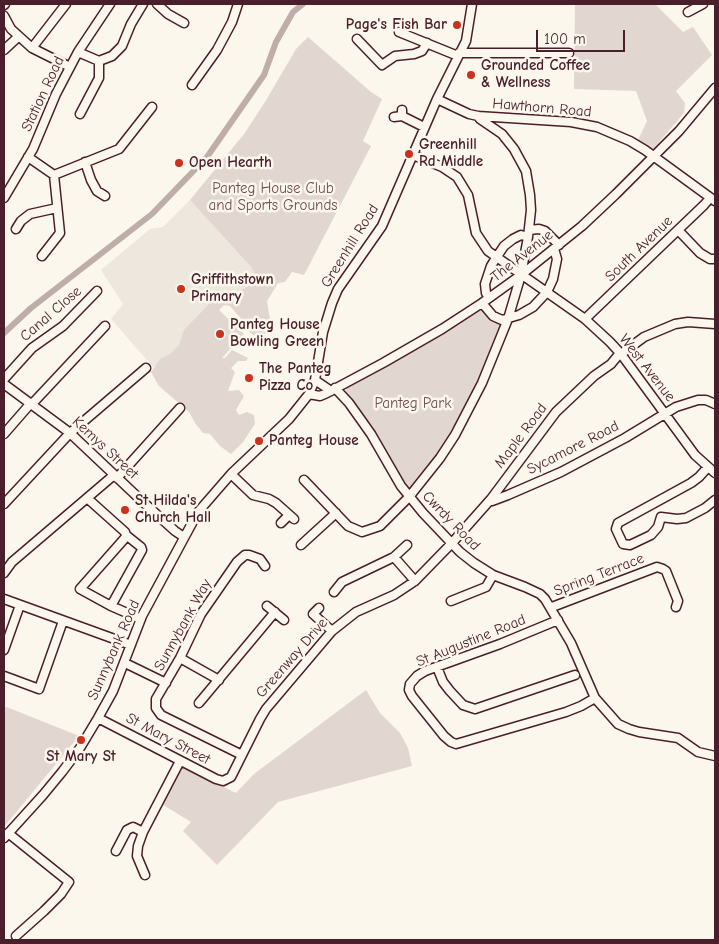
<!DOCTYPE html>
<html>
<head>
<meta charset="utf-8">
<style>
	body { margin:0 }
	#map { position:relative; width:719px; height:944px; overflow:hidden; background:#fbf7ec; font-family:"Comic Neue",sans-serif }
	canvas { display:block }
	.frame { position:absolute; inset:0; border:5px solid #4a1f2b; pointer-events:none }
	.scale { position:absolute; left:536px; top:30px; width:89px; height:22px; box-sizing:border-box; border:2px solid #4a1f2b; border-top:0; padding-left:6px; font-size:15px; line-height:18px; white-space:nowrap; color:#4a1f2b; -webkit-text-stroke:4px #fbf7ec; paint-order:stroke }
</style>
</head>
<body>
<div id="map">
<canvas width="719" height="944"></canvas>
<div class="frame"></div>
<div class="scale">100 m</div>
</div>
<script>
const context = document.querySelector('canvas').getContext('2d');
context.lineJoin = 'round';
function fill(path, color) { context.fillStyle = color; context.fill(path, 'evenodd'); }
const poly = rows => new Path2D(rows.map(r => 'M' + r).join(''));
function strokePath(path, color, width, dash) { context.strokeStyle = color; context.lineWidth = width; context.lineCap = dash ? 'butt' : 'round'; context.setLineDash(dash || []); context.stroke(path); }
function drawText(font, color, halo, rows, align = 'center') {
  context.font = font + ' "Comic Neue",sans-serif'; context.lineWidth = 5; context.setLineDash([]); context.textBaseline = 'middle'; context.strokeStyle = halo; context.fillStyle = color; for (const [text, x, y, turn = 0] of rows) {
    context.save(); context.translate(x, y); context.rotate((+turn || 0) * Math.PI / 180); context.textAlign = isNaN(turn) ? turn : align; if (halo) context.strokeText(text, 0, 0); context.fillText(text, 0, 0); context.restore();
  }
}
fill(poly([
	[190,200,261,278,233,304,222,301,169,357,153,367,111,319,123,304,101,270,150,229,163,227]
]), '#eee7de');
fill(poly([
	[575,4,590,5,655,4,683,32,693,27,712,55,676,91,685,103,684,113,653,149,638,140,647,121,636,91,574,89],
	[308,37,371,92,382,99,363,141,371,146,304,275,292,272,285,282,278,283,267,301,271,325,264,335,256,337,247,330,243,321,230,306,224,305,219,310,244,334,222,358,225,358,232,350,248,358,246,361,238,361,231,368,235,372,228,391,239,390,244,396,236,410,239,415,247,412,254,415,255,424,243,442,231,454,220,446,210,434,203,433,195,423,189,412,159,386,151,372,160,359,170,354,179,345,184,330,212,301,222,296,236,295,258,278,251,267,190,200,244,134,265,102,296,49],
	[481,308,493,322,503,323,476,386,448,439,416,484,409,490,373,427,345,394,347,386],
	[366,690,380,713,400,733,408,748,412,766,278,802,217,865,183,831,191,822,160,803,181,766,236,793,254,774],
	[4,706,79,736,4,827]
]), '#e2d7d0');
strokePath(poly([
	[4,333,31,308,152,214,207,157,264,75,276,42,293,12,303,4]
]), '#bfadaa', 6);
const minor = poly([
	[157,4,168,14,184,23],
	[4,5,5,4],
	[688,12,703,4],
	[4,16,11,29,32,48,70,67],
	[399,32,458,56],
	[357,39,382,65,395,56,414,54,422,51,427,43],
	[32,48,66,4],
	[4,50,18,37],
	[78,52,99,61,112,56,122,46,131,24,143,4],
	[459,53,569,53],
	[192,85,217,50,232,22,238,4],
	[437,99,469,114,478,116,571,122,597,127,630,141,645,150,715,201],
	[80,114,99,78,99,61],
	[402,116,424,127],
	[394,117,402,116,402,110],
	[413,155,442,167,457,177,468,195,476,233,488,251,585,319,610,342,621,354,695,455,715,473],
	[28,157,54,175,119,149,152,107],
	[85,162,91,180,97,191,105,196],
	[4,198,33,149,56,94,78,52,110,4],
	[16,229,21,221,30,214,57,208],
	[529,230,539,229,545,231,559,245],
	[678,230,700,253,710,259,715,259],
	[42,256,60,233,54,175],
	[489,298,486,293,485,284,491,266,496,258,504,246,513,239,521,235,528,237],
	[482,303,493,316,502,320,519,315,533,307,547,292,553,279,557,259,554,249],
	[585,319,704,205,710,198],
	[621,354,644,337,675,324,688,322,715,324],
	[4,379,32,348,63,326,97,291],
	[315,380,331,391],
	[4,384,70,433,143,502,175,531,184,537],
	[335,388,349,403,371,434,401,486,423,513,460,552,474,563,493,575,525,587,540,594,545,599,571,643,595,698,618,724,629,729,639,732,678,738,698,752,715,756],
	[309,394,320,396,327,393,383,363,442,329,482,303,521,275,582,226,616,194,679,131,715,88],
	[32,404,105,326],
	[4,434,31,403],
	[708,467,699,477,691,483,618,523,616,529,623,544,630,545,651,535,658,527,661,517,677,519,686,518,705,508,715,500],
	[231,474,253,495,269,499,276,503,294,519],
	[117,478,180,408],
	[304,480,348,526,362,532,380,526,409,497,440,458,455,435,482,383,508,319,521,275,528,237,531,210,530,195,526,171,514,149,502,134,480,119,478,116],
	[87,498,125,532,126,535,125,538,80,589,111,606],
	[491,499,492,501,508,495,561,472,625,438,676,407,698,400,706,400,715,404],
	[4,504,70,433,146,368],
	[281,523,289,515],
	[126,535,141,547,142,550,111,606,141,619],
	[301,545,336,513],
	[394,557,415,581],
	[4,573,12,562,114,475],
	[334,592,342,582,394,557,407,545],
	[4,599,131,645],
	[451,601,486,587,493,575],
	[267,606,284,620],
	[552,607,657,567,663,569,666,571,678,601,676,607],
	[319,608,313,614,332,631],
	[558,620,500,644,425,671,417,676,410,684,409,690,412,696,444,736,451,742,456,744,566,712,581,706,595,698],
	[4,650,20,605],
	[180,658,219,680],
	[125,663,166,683],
	[437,667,443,682,450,691,463,705,475,709,575,675],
	[4,676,39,689,63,621],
	[199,703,275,612],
	[98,718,216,779,223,781,231,777,260,719,266,709,332,631,356,612,394,595,415,581,452,543,491,499,556,412,594,376,611,364,620,353],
	[242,755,161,715,156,708,156,699,180,658,201,614,237,562,245,555,249,555,260,559,265,566],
	[8,833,69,882,61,894,44,911,16,936],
	[4,838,43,795,62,772,80,748,98,718,113,691,142,616,198,512,231,474,289,419,309,394,315,380,323,332,332,303,338,289,382,226,437,99,466,41,472,4],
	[116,851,127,830,133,827,143,832],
	[145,875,137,856,138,846,143,832,180,761]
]);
strokePath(minor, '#4a1f2b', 11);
strokePath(minor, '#fbf7ec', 8);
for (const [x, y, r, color] of [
	[457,25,5,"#c8321e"],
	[471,75,5,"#c8321e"],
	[409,154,5,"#c8321e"],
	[179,163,5,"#c8321e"],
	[181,289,5,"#c8321e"],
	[220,334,5,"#c8321e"],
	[249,378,5,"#c8321e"],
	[259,441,5,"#c8321e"],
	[125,510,5,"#c8321e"],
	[81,740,5,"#c8321e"]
]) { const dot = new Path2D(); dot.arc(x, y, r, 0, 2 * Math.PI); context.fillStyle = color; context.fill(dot); strokePath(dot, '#fbf7ec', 2); }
drawText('bold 15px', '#4a1f2b', '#fbf7ec', [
	["Page's Fish Bar",447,25,"right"],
	["Grounded Coffee",481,66],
	["& Wellness",481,83],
	["Greenhill",419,145],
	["Rd Middle",419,162],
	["Open Hearth",189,163],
	["Griffithstown",191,280],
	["Primary",191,297],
	["Panteg House",230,325],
	["Bowling Green",230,342],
	["The Panteg",259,369],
	["Pizza Co",259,386],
	["Panteg House",269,441],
	["St Hilda's",135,501],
	["Church Hall",135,518],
	["St Mary St",81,757,"center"]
], 'left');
drawText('15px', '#4a1f2b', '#fbf7ec', [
	["Station Road",43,94,-65],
	["Hawthorn Road",542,108,5],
	["Greenhill Road",350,246,-58],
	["South Avenue",639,249,-44],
	["The Avenue",522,256,-38],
	["Canal Close",51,314,-41],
	["West Avenue",647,368,52],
	["Maple Road",521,436,-53],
	["Kemys Street",105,448,43],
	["Sycamore Road",573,448,-27],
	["Cwrdy Road",451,521,46],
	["Spring Terrace",599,575,-21],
	["Sunnybank Way",183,625,-61],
	["St Augustine Road",471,641,-22],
	["Sunnybank Road",114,650,-66],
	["Greenway Drive",292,658,-49],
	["St Mary Street",168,739,28]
]);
drawText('15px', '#704d54', '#fbf7ec', [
	["Panteg House Club",273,189],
	["and Sports Grounds",273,206],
	["Panteg Park",413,404]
]);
</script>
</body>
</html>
